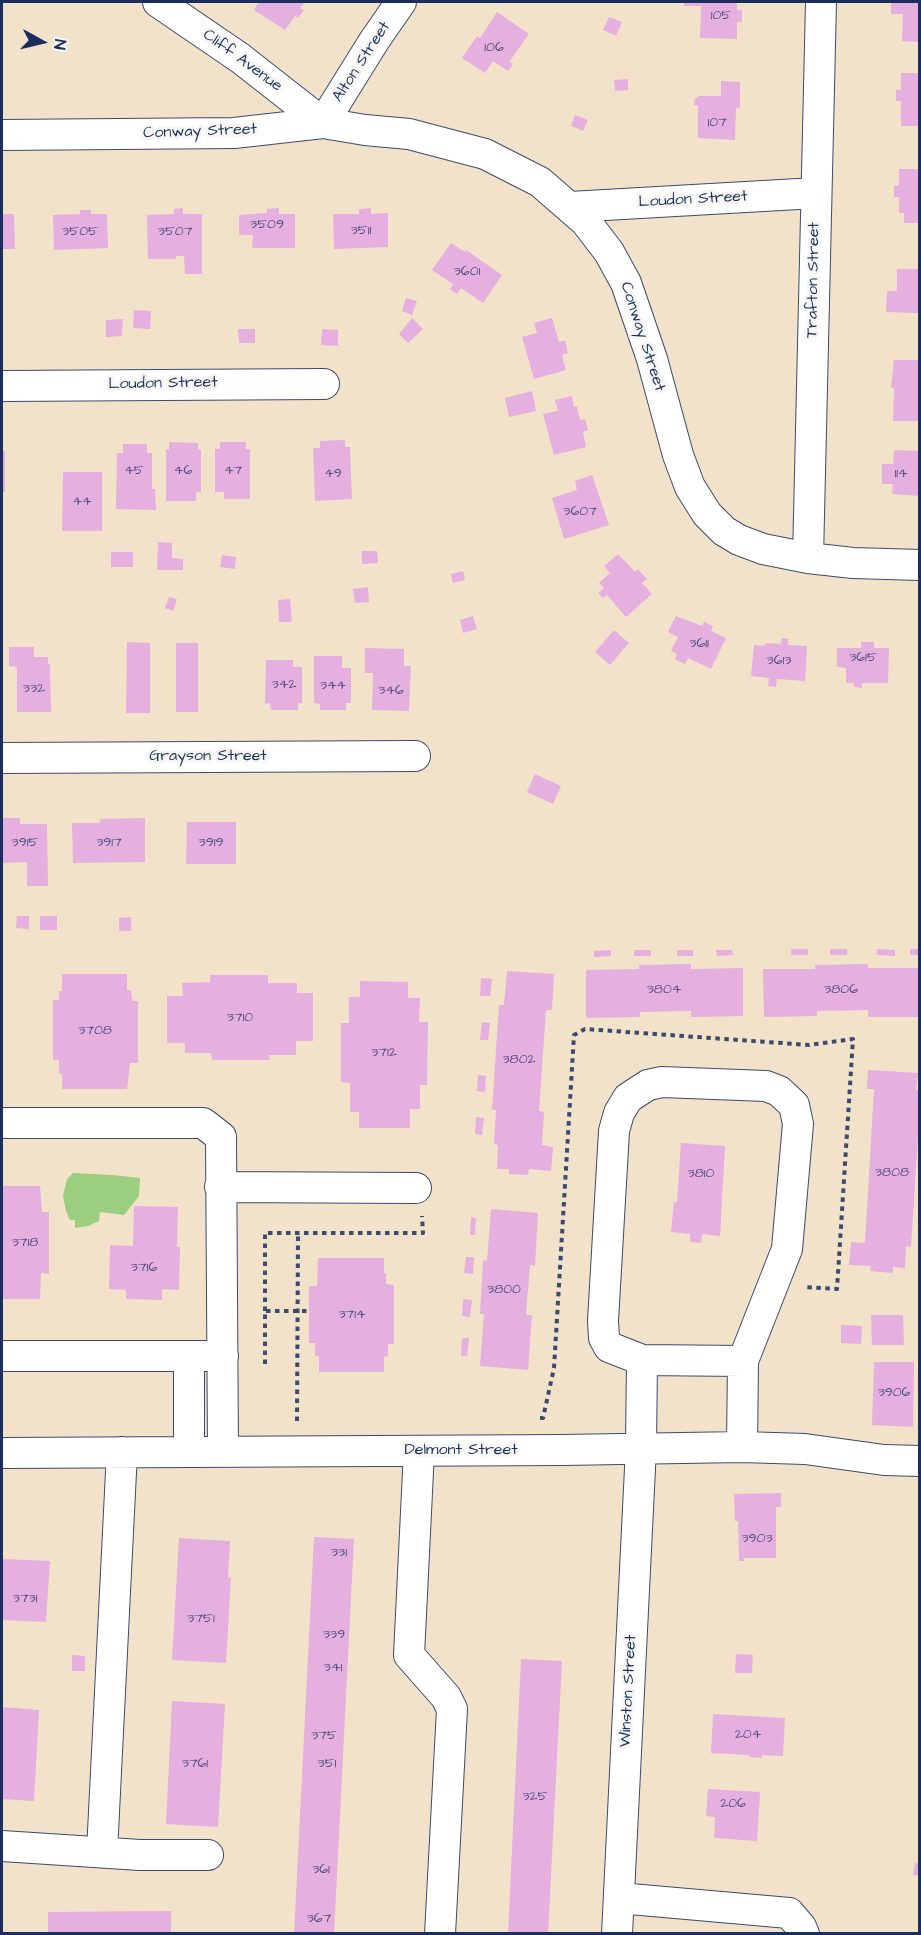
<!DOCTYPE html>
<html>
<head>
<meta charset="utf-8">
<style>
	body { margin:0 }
	#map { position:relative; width:921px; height:1935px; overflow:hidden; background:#f2e2c9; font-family:"Architects Daughter",sans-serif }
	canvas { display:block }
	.frame { position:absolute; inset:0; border:3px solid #1b2f5e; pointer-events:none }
	.north { position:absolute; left:12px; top:12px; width:60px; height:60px; -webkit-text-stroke:4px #f6f6f2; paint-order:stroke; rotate:98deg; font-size:16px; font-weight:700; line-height:24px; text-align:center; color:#1b2f5e }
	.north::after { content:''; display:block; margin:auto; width:21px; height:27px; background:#1b2f5e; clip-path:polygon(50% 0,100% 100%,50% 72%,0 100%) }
</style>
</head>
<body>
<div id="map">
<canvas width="921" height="1935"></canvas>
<div class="frame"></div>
<div class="north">N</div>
</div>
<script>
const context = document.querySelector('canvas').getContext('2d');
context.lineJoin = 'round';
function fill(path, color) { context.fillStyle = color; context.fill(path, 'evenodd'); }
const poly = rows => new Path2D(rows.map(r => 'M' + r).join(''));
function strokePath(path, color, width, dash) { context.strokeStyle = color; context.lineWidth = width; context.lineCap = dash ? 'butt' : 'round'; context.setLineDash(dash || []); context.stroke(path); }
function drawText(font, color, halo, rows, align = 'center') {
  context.font = font + ' "Architects Daughter",sans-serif'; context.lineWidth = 6; context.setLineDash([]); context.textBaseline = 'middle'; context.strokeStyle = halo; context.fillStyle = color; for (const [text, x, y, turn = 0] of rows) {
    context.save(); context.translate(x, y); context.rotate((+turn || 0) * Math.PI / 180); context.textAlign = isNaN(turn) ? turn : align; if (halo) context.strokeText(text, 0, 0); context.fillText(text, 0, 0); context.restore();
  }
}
fill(poly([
	[73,1173,112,1175,140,1178,139,1196,124,1215,100,1212,99,1221,88,1226,75,1228,75,1220,70,1220,66,1211,63,1196,67,1179]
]), '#9bce7f');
fill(poly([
	[259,2,305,2,300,8,304,10,298,18,295,16,285,30,254,10],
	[684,2,737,2,737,10,742,10,742,22,737,22,737,39,700,38,701,6,684,6],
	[891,2,920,2,920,42,902,41,903,14,891,14],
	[497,12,529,34,509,62,513,64,508,71,493,61,485,73,462,58,477,36,480,38],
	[609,17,622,22,616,36,603,30],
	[901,73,920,73,918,126,901,126,901,101,896,101,896,90,901,90],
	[628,79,628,90,615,91,614,80],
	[721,81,740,82,740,108,736,108,735,140,698,138,698,105,694,105,695,98,698,98,698,96,721,96],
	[575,115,588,120,583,131,571,126],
	[899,169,920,169,920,223,904,223,904,213,899,213,899,197,894,197,894,186,899,186],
	[183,208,183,214,202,214,202,274,185,274,184,256,176,256,176,259,148,259,147,215,174,214,174,209],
	[279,208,279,214,295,214,295,248,252,248,253,235,239,235,239,215,267,213,267,209],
	[371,208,371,214,388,213,388,247,334,249,333,214,359,214,359,209],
	[80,210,91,210,91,214,107,214,108,248,54,250,53,215,80,214],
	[2,214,14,214,15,249,2,249],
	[451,243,465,252,466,250,502,275,483,303,461,288,457,294,450,289,453,284,432,270],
	[897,269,920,269,920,313,886,312,887,291,897,291],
	[406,298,417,301,412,315,402,311],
	[134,310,151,311,150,329,133,328],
	[412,318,423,329,408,343,399,334],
	[552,318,559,342,565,340,568,353,562,355,566,370,534,379,522,337,537,333,534,323],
	[123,319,122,336,106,337,106,320],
	[238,329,255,329,255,343,239,343],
	[322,329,338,330,338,346,321,345],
	[894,360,920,360,920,421,893,421,894,388,891,388],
	[532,391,536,411,509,417,505,398],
	[572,396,574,407,577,406,580,420,585,419,588,430,583,432,586,447,554,455,543,414,558,411,555,400],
	[345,440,345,447,350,447,352,499,315,501,313,448,320,448,320,441],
	[169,442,198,443,198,450,201,450,201,492,196,492,196,501,166,501,166,449,169,450],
	[220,442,246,442,246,449,250,449,250,499,224,499,224,492,215,492,215,449,220,449],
	[123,444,147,444,147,453,152,453,152,489,155,489,156,510,116,509,117,453,123,453],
	[894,450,920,451,920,496,892,494,893,484,882,484,882,464,893,464],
	[2,451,5,451,5,492,2,492],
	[63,472,102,472,102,531,62,531],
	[592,475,609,525,564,539,552,498,577,490,575,481],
	[158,542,172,543,172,558,183,559,183,570,157,570],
	[362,551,377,551,378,563,362,564],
	[111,552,133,552,133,567,111,567],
	[618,554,635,572,638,569,647,579,642,583,652,594,626,617,607,595,603,598,598,593,604,588,599,583,610,573,604,566],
	[222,555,236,557,235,569,220,567],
	[463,571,465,580,453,583,451,574],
	[368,587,369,602,355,603,353,589],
	[169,597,177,599,173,611,165,608],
	[290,599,292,622,279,622,278,600],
	[473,616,477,629,463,633,460,620],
	[676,616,702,626,704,622,713,626,711,631,726,638,711,669,688,658,685,664,675,659,677,654,671,651,678,637,668,632],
	[614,630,629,643,610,665,595,652],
	[782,638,788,639,788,645,807,646,805,681,777,679,776,687,768,686,769,678,751,676,754,645,765,646,765,643,781,644],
	[127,642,150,643,150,713,126,713],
	[861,642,874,642,874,648,889,648,888,683,862,683,862,688,854,687,854,683,846,683,846,668,837,667,837,648,861,648],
	[176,643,198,643,198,712,176,712],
	[9,647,34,647,34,657,48,657,48,664,50,664,51,712,17,712,17,667,9,666],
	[365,648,404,649,404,666,411,666,409,711,372,710,373,673,365,673],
	[314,656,342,656,342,668,351,668,351,703,346,703,346,710,320,710,320,704,314,703],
	[266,660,293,660,293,667,302,667,302,703,298,703,298,710,271,710,270,703,265,704],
	[535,774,561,786,553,804,527,792],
	[2,818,20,818,20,824,47,824,48,886,27,886,27,862,2,863],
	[145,818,145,862,73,863,72,823,100,823,100,819],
	[187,822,236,822,236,864,186,864],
	[17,916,29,916,29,929,16,928],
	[40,916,57,916,57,930,40,930],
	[131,917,131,931,119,931,119,918],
	[791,949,808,949,808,955,791,955],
	[830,949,847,949,847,955,830,955],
	[877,949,895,950,895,956,877,955],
	[910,949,920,949,920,955,910,955],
	[611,950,611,956,594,957,594,951],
	[634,950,651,950,651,956,634,956],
	[677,950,693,950,693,956,677,956],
	[716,950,732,950,733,955,717,956],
	[691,964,691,969,743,968,743,1016,691,1017,691,1011,640,1012,640,1017,586,1018,586,970,639,969,639,965],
	[868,964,868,968,920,968,920,1017,868,1017,868,1010,817,1011,817,1016,764,1017,763,969,815,969,815,965],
	[507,971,554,974,552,1010,546,1010,539,1111,544,1112,542,1145,553,1147,551,1171,529,1169,528,1175,509,1174,509,1169,497,1169,498,1145,494,1144,496,1110,492,1110,499,1005,504,1005],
	[62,974,127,974,127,990,131,990,132,1001,138,1001,138,1063,130,1063,127,1089,62,1089,62,1074,59,1074,59,1060,53,1060,53,1000,59,1000,59,991,62,991],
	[210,975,268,975,268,983,297,983,297,993,313,993,313,1041,296,1041,296,1055,269,1055,270,1060,212,1060,211,1053,185,1053,185,1043,167,1043,167,996,183,996,182,983,210,982],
	[481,978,492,979,490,996,480,996],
	[360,981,408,982,408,998,420,998,419,1022,428,1022,427,1085,420,1085,420,1109,410,1109,410,1128,359,1128,359,1112,350,1112,350,1083,341,1082,341,1023,349,1023,349,997,360,997],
	[482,1022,490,1023,488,1040,480,1040],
	[868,1070,918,1073,916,1090,920,1090,920,1105,911,1247,906,1246,905,1268,893,1267,893,1273,870,1271,871,1266,849,1265,851,1242,865,1243,874,1089,867,1089],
	[478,1075,486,1076,485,1092,477,1091],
	[476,1117,484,1118,482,1135,475,1134],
	[681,1143,725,1146,720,1236,702,1234,701,1243,690,1242,690,1234,671,1232,674,1202,677,1202],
	[2,1186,40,1186,42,1212,49,1212,49,1274,41,1273,40,1299,2,1299],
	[134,1206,178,1207,177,1247,180,1247,179,1290,162,1289,162,1300,126,1299,126,1290,109,1289,110,1245,133,1246],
	[491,1209,538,1213,535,1266,530,1265,526,1315,532,1315,528,1370,480,1366,484,1314,480,1314,483,1260,487,1261],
	[471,1217,476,1218,475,1235,470,1235],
	[466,1257,474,1257,473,1274,464,1273],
	[318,1258,384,1258,384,1273,386,1273,386,1284,394,1285,394,1344,388,1344,388,1356,384,1357,384,1372,319,1372,319,1356,315,1356,315,1343,309,1343,309,1286,317,1286],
	[463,1299,472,1300,470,1317,462,1316],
	[871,1315,903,1315,904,1345,872,1345],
	[841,1325,862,1326,861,1344,841,1343],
	[462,1338,469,1338,467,1356,461,1356],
	[874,1362,914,1362,913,1427,872,1425],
	[781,1493,781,1507,776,1507,776,1558,744,1558,744,1561,739,1561,738,1521,735,1521,734,1494],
	[314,1537,354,1539,334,1934,294,1934],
	[179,1538,230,1541,228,1577,231,1578,226,1663,172,1660],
	[2,1559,50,1561,46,1622,2,1620],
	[736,1654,753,1655,752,1673,735,1673],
	[72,1655,85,1656,85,1671,72,1671],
	[521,1659,562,1661,548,1934,508,1934],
	[172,1701,225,1704,218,1827,166,1824],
	[2,1707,39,1710,34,1801,2,1799],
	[713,1714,785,1718,783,1756,762,1755,762,1758,749,1757,749,1755,711,1753],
	[708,1789,760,1792,757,1841,714,1838,715,1817,706,1816],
	[915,1863,920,1864,920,1876,913,1875],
	[171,1911,171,1934,48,1934,48,1912]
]), '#e5afdf');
const minor = poly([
	[158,2,240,58,323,123,374,41,401,2],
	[2,135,234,133,323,123,365,130,409,134,485,154,540,182,586,222,609,252,626,283,652,359,678,455,690,487,707,514,724,531,739,540,763,549,808,558,853,563,920,565],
	[570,207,816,193],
	[2,386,324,384],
	[808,558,821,2],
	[2,758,415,756],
	[2,1123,203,1123,221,1137,223,1452],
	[220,1187,416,1188],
	[2,1356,223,1356],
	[642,1360,743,1361],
	[419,1451,409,1655,446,1697,452,1709,440,1934],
	[189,1452,189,1356],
	[2,1453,562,1450,742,1447,805,1449,884,1460,920,1461],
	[2,1846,140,1855,208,1855],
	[102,1852,122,1452],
	[619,1898,789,1913,801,1927,804,1934],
	[617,1934,641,1448,642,1360,609,1347,604,1338,603,1321,614,1131,619,1113,628,1098,648,1085,662,1082,766,1086,779,1091,794,1105,798,1124,787,1249,743,1361,742,1447]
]);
strokePath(minor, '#3b4a6e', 32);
strokePath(poly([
	[265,1311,265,1233,423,1233,422,1216],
	[265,1364,265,1311,309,1311],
	[540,1418,543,1418,554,1368,574,1035,585,1029,809,1045,853,1039,837,1289,804,1287],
	[297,1421,298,1233]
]), '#3b4a6e', 4, [4.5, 4.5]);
strokePath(minor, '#fff', 30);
drawText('14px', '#4e4f7e', null, [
	["105",721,16],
	["106",494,48],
	["107",717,123],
	["3509",267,225],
	["3511",361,231],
	["3505",80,232],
	["3507",175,232],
	["3601",467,272],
	["45",134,471],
	["46",183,471],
	["47",233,471],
	["49",333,474],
	["114",901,474],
	["44",82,502],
	["3607",580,512],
	["3611",699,644],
	["3615",863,658],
	["3613",779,661],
	["342",284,685],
	["344",333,686],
	["332",34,689],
	["346",391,691],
	["3915",25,843],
	["3917",109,843],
	["3919",211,843],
	["3804",664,990],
	["3806",841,990],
	["3710",240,1018],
	["3708",95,1031],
	["3712",384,1053],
	["3802",519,1060],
	["3808",892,1173],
	["3810",701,1174],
	["3718",25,1243],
	["3716",144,1268],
	["3800",504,1290],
	["3714",352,1315],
	["3906",894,1393],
	["3903",757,1539],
	["331",339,1553],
	["3731",25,1599],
	["3751",201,1619],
	["339",334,1635],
	["341",333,1668],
	["204",748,1735],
	["375",324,1736],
	["3761",195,1764],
	["351",327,1764],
	["325",535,1797],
	["206",733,1804],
	["361",321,1870],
	["367",319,1919]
]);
drawText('16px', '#1b2f5e', '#f6f6f2', [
	["Cliff Avenue",242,61,36],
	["Alton Street",362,62,-57],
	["Conway Street",200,132,-2],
	["Loudon Street",693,200,-3],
	["Trafton Street",814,280,-89],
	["Conway Street",642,337,72],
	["Loudon Street",163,384,-1],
	["Grayson Street",208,757],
	["Delmont Street",461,1451],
	["Winston Street",629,1691,-87]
]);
</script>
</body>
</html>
